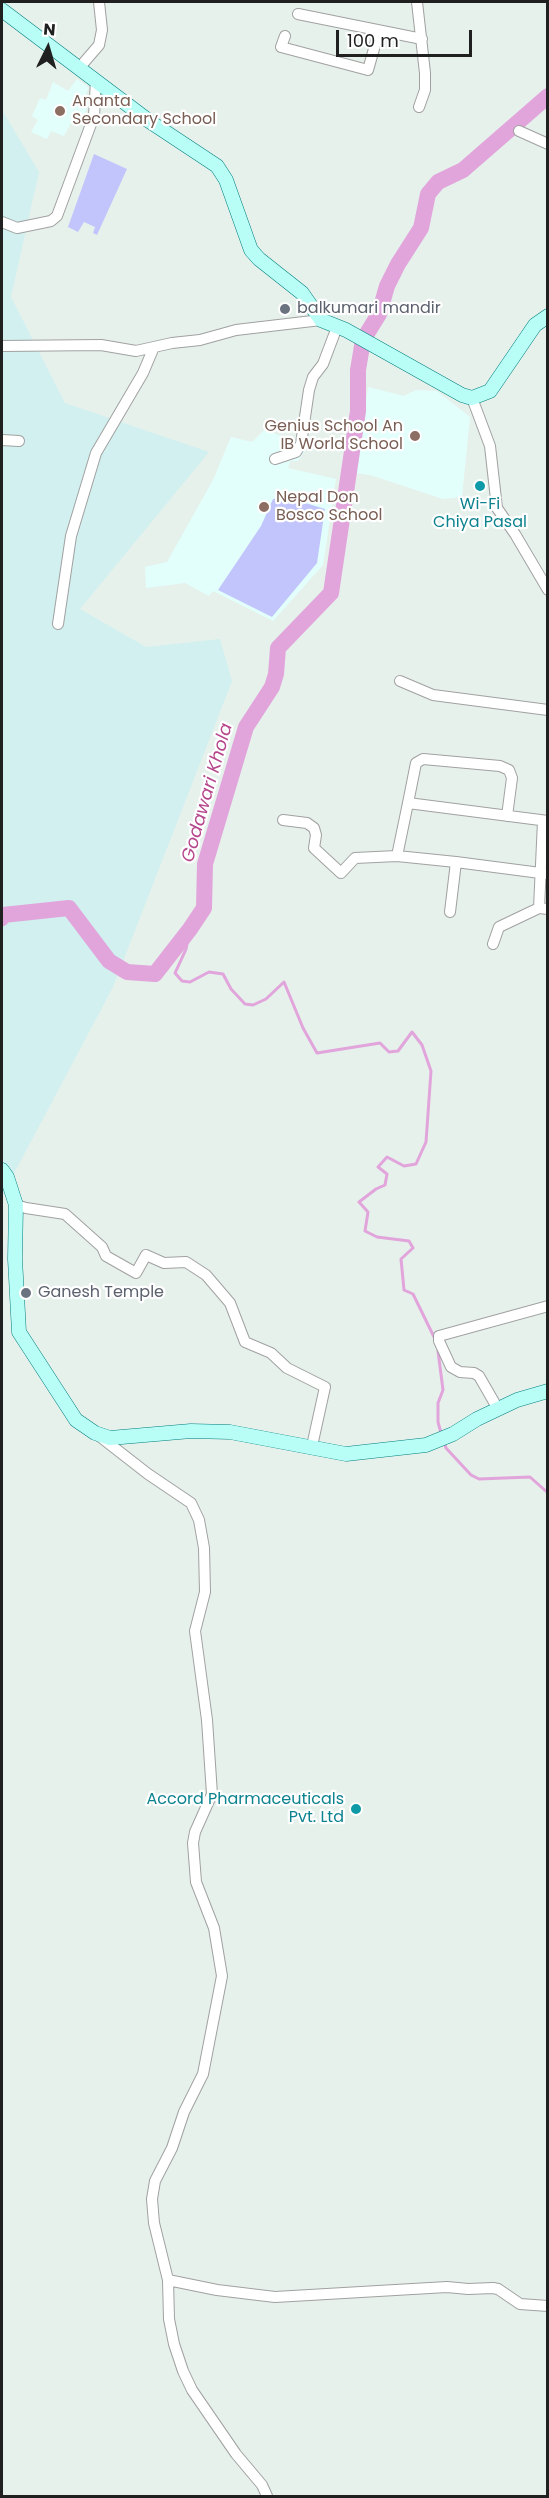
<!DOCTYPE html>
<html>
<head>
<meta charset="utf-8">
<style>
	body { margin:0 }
	#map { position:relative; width:549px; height:2498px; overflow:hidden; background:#e6f1ec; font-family:Poppins,sans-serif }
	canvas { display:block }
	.frame { position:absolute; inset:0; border:3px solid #202020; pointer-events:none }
	.north { position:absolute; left:18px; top:18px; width:60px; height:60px; -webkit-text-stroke:4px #fff; paint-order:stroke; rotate:5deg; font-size:16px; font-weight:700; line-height:24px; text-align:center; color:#202020 }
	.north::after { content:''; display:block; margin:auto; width:21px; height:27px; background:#202020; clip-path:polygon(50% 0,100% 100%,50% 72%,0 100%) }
	.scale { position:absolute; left:336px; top:30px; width:136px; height:27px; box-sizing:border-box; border:3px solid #202020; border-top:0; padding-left:8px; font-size:18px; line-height:21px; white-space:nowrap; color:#202020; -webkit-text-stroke:4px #fff; paint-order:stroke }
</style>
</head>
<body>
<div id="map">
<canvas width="549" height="2498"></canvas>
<div class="frame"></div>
<div class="north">N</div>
<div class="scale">100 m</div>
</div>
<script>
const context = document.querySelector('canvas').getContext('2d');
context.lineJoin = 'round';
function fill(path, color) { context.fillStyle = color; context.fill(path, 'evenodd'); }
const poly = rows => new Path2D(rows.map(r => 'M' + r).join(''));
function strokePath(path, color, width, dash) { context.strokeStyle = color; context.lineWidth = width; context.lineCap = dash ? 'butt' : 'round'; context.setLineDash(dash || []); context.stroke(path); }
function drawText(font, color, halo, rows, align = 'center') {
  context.font = font + ' Poppins,sans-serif'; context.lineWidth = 4.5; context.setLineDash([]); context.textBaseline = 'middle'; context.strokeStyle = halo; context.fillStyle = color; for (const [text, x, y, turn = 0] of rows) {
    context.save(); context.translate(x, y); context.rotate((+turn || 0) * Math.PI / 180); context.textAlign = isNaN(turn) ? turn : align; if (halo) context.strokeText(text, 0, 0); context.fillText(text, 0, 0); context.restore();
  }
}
fill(poly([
	[77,79,89,88,86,93,88,105,83,119,75,116,64,136,51,131,47,139,31,132,38,120,32,116,40,98,46,100,53,82,68,91],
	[368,387,404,396,416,390,437,391,470,417,462,497,443,499,370,475,356,473],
	[265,429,307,448,298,461,290,461,288,468,336,479,323,565,273,621,213,591,209,596,185,583,146,588,145,567,167,562,213,480,231,437,252,442]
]), '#e2fffb');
fill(poly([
	[2,110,39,172,11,297,65,403,209,452,80,609,146,647,220,639,232,681,113,987,2,1196]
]), '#d1f0ef');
fill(poly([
	[94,154,127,169,97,235,93,233,95,227,84,222,78,232,68,227],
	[286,497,325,509,317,563,272,617,218,590,261,526,273,499]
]), '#c2c5fc');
strokePath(poly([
	[190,929,186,949,175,973,182,981,190,982,209,972,223,974,231,989,245,1004,253,1005,266,999,284,982,303,1028,317,1053,380,1043,389,1052,398,1051,412,1032,422,1045,431,1071,426,1142,416,1164,404,1166,387,1157,378,1167,387,1174,385,1185,376,1189,359,1202,368,1212,365,1231,377,1237,409,1241,413,1248,401,1259,404,1290,413,1294,435,1339],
	[438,1351,443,1390,438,1403,438,1422,441,1433],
	[444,1442,446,1448,471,1475,479,1479,530,1477,548,1493]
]), '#e1a5db', 3);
strokePath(poly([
	[2,918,3,915,69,908,109,961,127,972,155,974,190,929,204,908,205,864,246,727,272,687,276,674,278,648,331,593,358,411,358,370,363,340,379,314,387,286,398,264,421,228,428,194,438,182,463,170,548,96]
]), '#e1a5db', 16);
const street = poly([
	[417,2,425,73,425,90,419,107],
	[298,14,422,39],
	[285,36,281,47,368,70,379,31],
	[80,67,99,45,102,30,99,2],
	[519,131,548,144],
	[2,222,17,228,51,221,57,216,94,116,96,80],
	[2,346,101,345,136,351,172,343,200,340,236,330,321,320],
	[472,398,490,446,497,508,515,534,548,590],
	[2,440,19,441],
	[275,459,296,452,301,444,309,390,313,377,323,364,337,327],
	[58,624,71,536,96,453,143,373,154,347],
	[400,681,433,695,548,710],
	[408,803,416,763,423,759,500,766,509,770,512,778,507,816],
	[283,820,307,823,314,828,316,835,314,848,341,873,355,858,397,856],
	[456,862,548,874],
	[539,908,543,821],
	[450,912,456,862,397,856,408,803,548,821],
	[493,944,499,927,539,908,548,909],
	[16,1205,26,1208,65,1214,102,1247,106,1256,136,1273,146,1255,164,1263,186,1262,206,1275,230,1303,245,1342,271,1353,287,1368,325,1387,312,1446],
	[498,1409,479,1376,474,1373,460,1372,451,1367,439,1341,439,1336,548,1306],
	[98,1435,148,1474,191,1503,199,1520,204,1548,205,1592,195,1631,207,1720,212,1794,195,1832,193,1843,196,1882,214,1928,222,1976,203,2074,184,2112,172,2148,155,2181,152,2199,154,2223,168,2280,169,2319,174,2344,183,2371,192,2390,236,2454,262,2485,267,2496],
	[168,2280,217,2290,275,2297,447,2287,468,2289,493,2288,498,2289,520,2304,548,2306]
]);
const secondary = poly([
	[2,10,149,121,217,166,226,180,251,250,259,259,302,293,321,320,346,330,462,395,472,398,490,391,535,325,548,316],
	[2,1170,7,1177,16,1205,15,1259,19,1332,76,1420,95,1433,110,1438,191,1431,230,1432,346,1454,426,1445,453,1434,477,1419,517,1400,548,1391]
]);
strokePath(street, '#a1a1a1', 12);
strokePath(secondary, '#007f7c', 15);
strokePath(street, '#fff', 10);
strokePath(secondary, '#b9fdf7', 14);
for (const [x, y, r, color] of [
	[60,111,6,"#8d6e63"],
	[285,309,6,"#6b7280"],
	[415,436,6,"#8d6e63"],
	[480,486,6,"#0f9aa8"],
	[264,507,6,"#8d6e63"],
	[26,1293,6,"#6b7280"],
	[356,1809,6,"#0f9aa8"]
]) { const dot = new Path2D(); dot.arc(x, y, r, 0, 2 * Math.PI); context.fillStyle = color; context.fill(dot); strokePath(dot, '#fff', 2); }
drawText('16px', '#785e54', '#fff', [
	["Ananta",72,102],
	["Secondary School",72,120],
	["Genius School An",403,427,"right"],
	["IB World School",403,445,"right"],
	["Nepal Don",276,498],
	["Bosco School",276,516]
], 'left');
drawText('16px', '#5b616d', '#fff', [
	["balkumari mandir",297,309],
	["Ganesh Temple",38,1293]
], 'left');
drawText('16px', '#0d838f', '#fff', [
	["Wi-Fi",480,505],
	["Chiya Pasal",480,523],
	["Accord Pharmaceuticals",344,1800,"right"],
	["Pvt. Ltd",344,1818,"right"]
]);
drawText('italic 18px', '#b6478d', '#fff', [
	["Godawari Khola",208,793,-74]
]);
</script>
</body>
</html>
